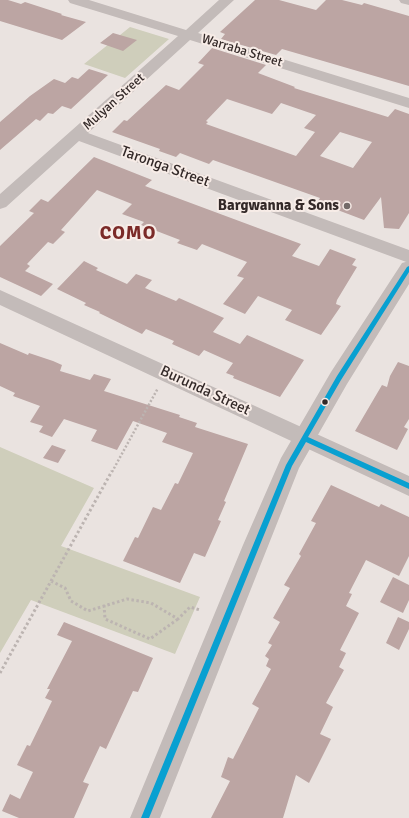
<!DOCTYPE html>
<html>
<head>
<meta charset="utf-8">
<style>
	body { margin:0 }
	canvas { display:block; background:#eae3e0 }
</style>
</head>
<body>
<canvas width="409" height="818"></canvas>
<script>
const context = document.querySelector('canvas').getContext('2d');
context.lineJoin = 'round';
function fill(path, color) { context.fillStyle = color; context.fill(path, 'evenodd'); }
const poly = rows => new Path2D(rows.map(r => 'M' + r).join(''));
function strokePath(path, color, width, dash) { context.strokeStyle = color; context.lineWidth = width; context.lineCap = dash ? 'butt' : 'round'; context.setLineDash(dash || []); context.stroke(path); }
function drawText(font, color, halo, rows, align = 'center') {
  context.font = font + ' Signika,sans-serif'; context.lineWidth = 4; context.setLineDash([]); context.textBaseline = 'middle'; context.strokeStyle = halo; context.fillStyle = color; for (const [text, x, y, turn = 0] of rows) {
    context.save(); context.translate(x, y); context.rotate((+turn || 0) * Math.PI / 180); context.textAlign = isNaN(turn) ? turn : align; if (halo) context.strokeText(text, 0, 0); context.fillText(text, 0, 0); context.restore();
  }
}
fill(poly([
	[130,27,169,39,125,78,84,64],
	[0,447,94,488,61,546,200,597,175,654,31,600,0,653]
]), '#cfcebb');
fill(poly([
	[0,0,8,0,21,4,25,2,62,14,61,15,86,22,62,40,0,21],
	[255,0,279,0,316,10,326,0,342,0,362,5,364,3,409,16,409,86,282,49,276,55,221,39,225,34,220,32],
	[113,33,137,40,123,51,100,43],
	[212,48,266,65,258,73,295,87,294,88,388,117,395,109,409,114,409,213,399,229,384,228,381,197,364,220,327,206,329,205,318,201,320,198,213,160,209,164,180,153,176,157,159,151,160,149,112,132,124,120,127,121,166,85,179,90,204,65,198,63],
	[227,99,272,114,281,103,316,115,304,128,315,132,296,156,206,124,208,122,206,121],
	[340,132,372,142,353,168,320,156],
	[89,69,108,75,71,109,62,106,53,114,48,113,40,121,36,119,0,150,0,122,30,96,54,79,65,83,72,77,78,79],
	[94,157,152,180,145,186,301,244,292,256,319,266,330,249,356,259,352,265,357,267,337,300,336,304,341,306,321,335,285,320,292,310,258,296,245,314,223,304,244,278,237,276,247,262,202,244,197,250,177,243,180,240,141,225,144,222,122,214,132,204,97,190,61,230,65,232,53,244,48,242,27,264,30,266,25,271,53,284,41,296,0,277,0,246,34,213,29,211,41,199,48,202],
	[84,261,98,268,96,270,127,284,136,274,152,280,145,288,176,301,179,298,224,318,213,332,240,344,247,335,304,360,280,397,233,378,234,376,226,373,233,363,204,350,199,356,172,344,174,341,146,329,142,334,99,313,100,312,84,305,86,303,57,289],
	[0,343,28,355,29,353,53,361,62,365,60,371,90,380,94,374,111,379,104,391,180,415,179,417,197,423,195,427,248,444,224,501,226,502,218,520,221,521,205,557,194,553,180,583,123,561,135,537,138,538,153,507,161,510,175,483,178,484,193,453,162,442,167,433,133,421,117,450,91,441,97,430,64,419,52,437,39,432,43,426,30,422,40,406,13,396,15,393,0,386],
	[398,362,409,366,409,419,404,427,408,429,397,450,355,431,382,385,387,387,390,376],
	[52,445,66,450,58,463,43,458],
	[331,485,379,507,381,504,409,517,409,556,399,576,366,560,349,593,352,594,346,606,359,613,340,650,346,653,339,667,344,670,326,703,333,707,320,734,331,739,309,783,296,775,283,818,211,818,230,781,221,777,228,757,233,759,259,708,252,704,271,669,266,666,269,659,265,656,272,645,268,643,280,622,273,618,290,588,284,585,301,556,299,554,316,523,311,521],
	[393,577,409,585,409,600,403,613,380,602],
	[398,617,409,622,409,629,399,650,386,643],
	[64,622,153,658,138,692,133,691,106,749,100,746,83,782,89,784,74,818,19,818,2,811,10,794,20,799,33,772,17,765,27,745,30,746,52,701,45,698,50,689,47,689,72,641,57,635]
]), '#bca5a3');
strokePath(poly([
	[112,472,158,388]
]), '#bcb4b1', 2.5, [2, 2]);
strokePath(poly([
	[51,581,65,588,71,601,88,611,127,599,151,603,178,619,190,607,200,610],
	[104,605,105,619,150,639,178,619],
	[0,673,112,471]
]), '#bcb4b1', 3, [2.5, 2.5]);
fill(poly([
	[68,0,89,0,186,30,219,0,234,0,198,33,409,98,409,108,190,40,88,133,409,250,409,263,79,141,6,207,0,209,0,194,178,36,70,3,68,0],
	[0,290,409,476,409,496,0,305,0,290]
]), '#c3bbb9');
fill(poly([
	[399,0,409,0,409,5,401,3,399,0],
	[409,261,409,284,347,384,299,468,160,818,130,818,243,545,281,458,331,372,402,263,409,261]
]), '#c3bbb9');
fill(poly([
	[409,266,409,272,341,380,308,437,409,483,409,489,306,442,292,466,149,818,141,818,286,465,337,376,407,267,409,266]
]), '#08a0d1');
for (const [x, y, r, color] of [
	[347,206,4,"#736a68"],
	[325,402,3.5,"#332928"]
]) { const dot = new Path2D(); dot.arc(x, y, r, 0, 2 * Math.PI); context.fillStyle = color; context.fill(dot); strokePath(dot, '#f7ece7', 1.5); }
drawText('13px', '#332928', '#f7ece7', [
	["Warraba Street",242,51,17],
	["Mulyan Street",114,102,-42]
]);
drawText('15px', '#332928', '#f7ece7', [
	["Taronga Street",165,167,20],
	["Burunda Street",205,391,25]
]);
drawText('bold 15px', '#332928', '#f7ece7', [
	["Bargwanna & Sons",339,206]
], 'right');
context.letterSpacing = '1px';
drawText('bold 19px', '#7b2a28', '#f7ece7', [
	["COMO",128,234]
]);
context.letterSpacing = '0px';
</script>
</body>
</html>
